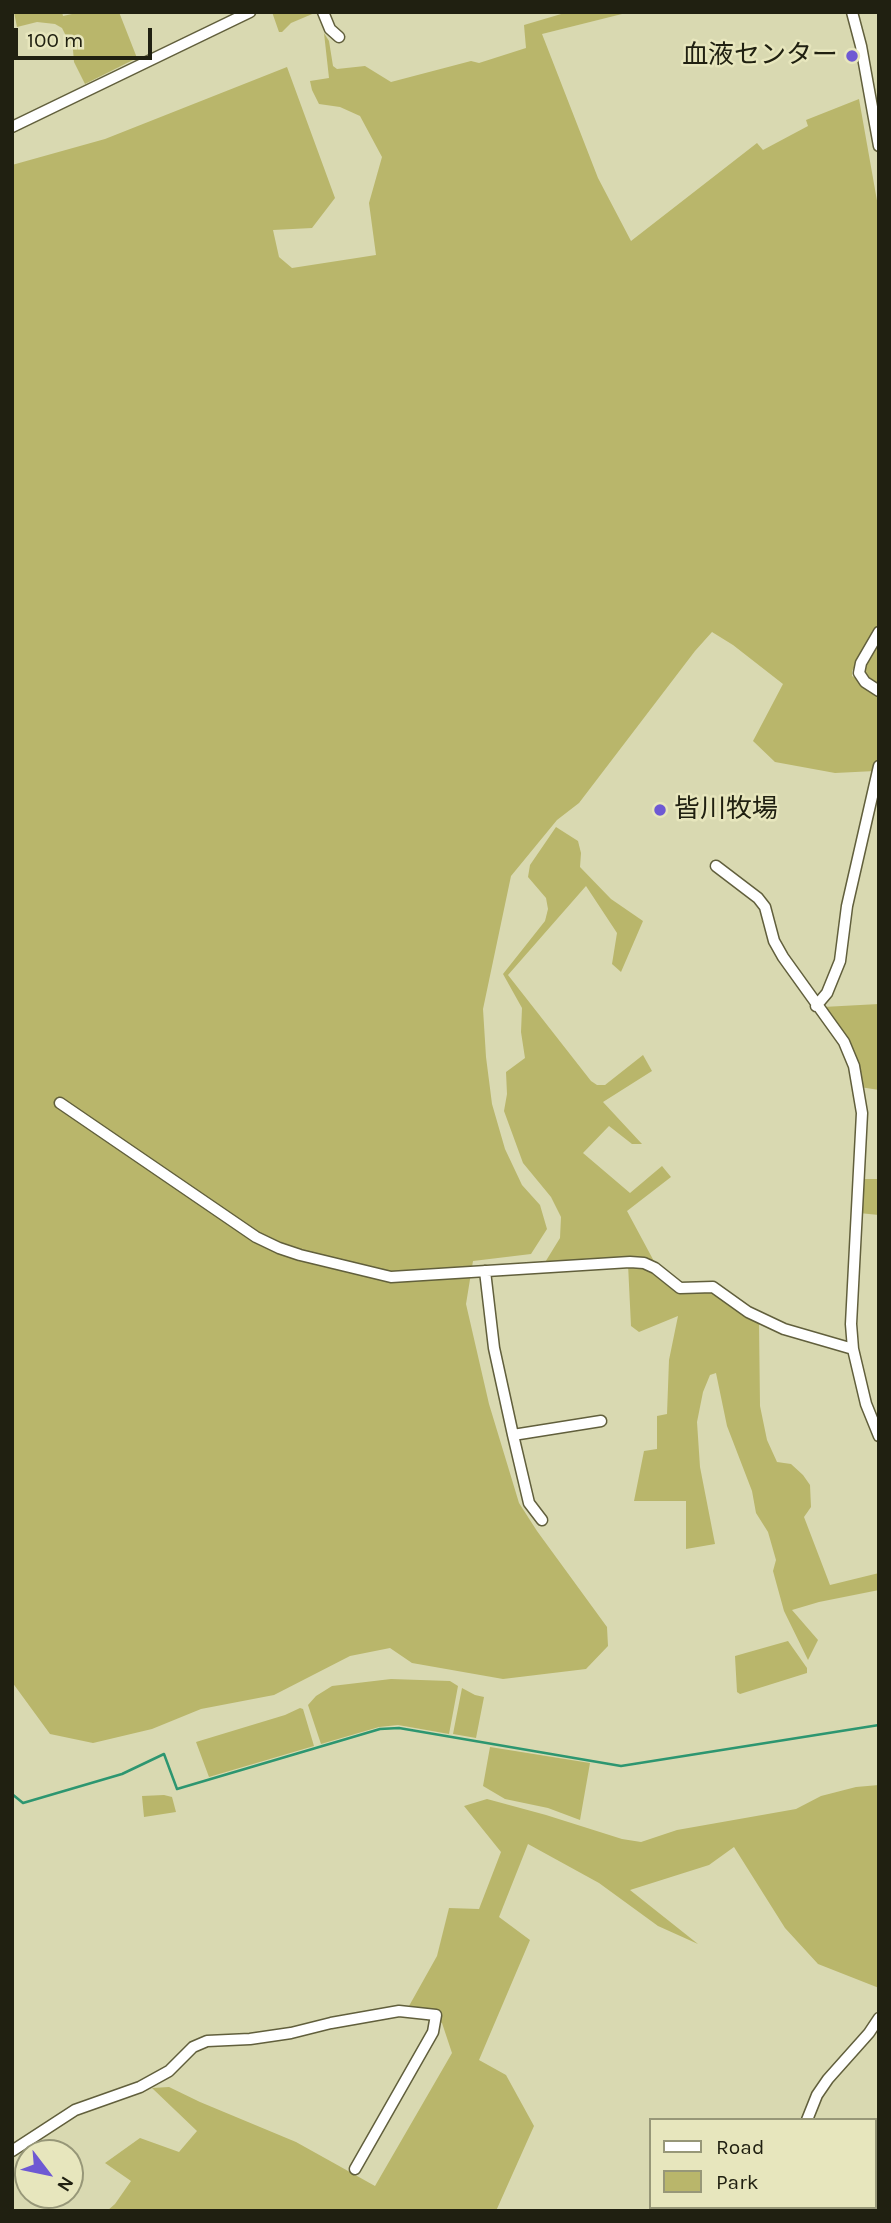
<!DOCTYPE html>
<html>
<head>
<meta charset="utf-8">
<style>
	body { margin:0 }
	#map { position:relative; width:891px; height:2223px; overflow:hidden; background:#d9d9b1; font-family:Karla,sans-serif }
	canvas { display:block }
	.frame { position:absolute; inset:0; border:14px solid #202011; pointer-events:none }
	.legend { position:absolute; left:649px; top:2118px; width:228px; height:91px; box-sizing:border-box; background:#e7e6bd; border:2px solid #979778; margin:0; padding:9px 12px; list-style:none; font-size:21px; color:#202011 }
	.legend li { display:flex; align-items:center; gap:14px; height:35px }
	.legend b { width:35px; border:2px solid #979778 }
	.north { position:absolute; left:14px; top:2139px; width:70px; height:70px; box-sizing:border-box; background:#e7e6bd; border:2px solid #979778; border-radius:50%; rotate:122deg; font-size:19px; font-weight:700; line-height:28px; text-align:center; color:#202011 }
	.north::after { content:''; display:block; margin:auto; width:24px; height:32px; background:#6e59d3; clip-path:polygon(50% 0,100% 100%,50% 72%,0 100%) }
	.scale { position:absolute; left:14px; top:28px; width:138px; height:32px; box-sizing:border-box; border:4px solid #202011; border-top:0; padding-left:9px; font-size:21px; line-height:24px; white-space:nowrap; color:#202011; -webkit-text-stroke:5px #e7e6bd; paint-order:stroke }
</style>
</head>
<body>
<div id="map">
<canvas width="891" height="2223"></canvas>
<div class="frame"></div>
<ul class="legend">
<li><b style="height:9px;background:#fff"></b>Road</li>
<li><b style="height:19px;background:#b9b66b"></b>Park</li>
</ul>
<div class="north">N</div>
<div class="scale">100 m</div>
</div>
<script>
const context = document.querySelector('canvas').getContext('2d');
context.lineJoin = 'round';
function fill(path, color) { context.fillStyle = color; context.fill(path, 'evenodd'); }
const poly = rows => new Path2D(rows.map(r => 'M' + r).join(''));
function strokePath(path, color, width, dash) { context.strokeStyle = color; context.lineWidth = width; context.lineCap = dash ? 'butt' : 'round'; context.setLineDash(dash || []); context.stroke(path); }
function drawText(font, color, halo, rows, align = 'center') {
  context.font = font + ' Karla,"Noto Sans JP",sans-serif'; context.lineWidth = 5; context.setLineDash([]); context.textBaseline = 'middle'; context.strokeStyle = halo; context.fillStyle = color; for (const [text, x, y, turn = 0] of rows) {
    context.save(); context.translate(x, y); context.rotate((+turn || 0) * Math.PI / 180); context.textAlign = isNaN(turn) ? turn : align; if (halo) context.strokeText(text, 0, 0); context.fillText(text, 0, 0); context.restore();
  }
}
fill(poly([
	[14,12,62,12,63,16,81,12,119,12,137,58,85,84,74,62,73,50,62,28,55,24,37,22,17,27],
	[272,12,317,12,291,23,282,32,279,32],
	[568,12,630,12,542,34,598,178,631,241,757,143,763,150,808,126,806,120,859,99,879,212,879,627,852,671,852,676,879,694,879,756,875,771,835,773,775,762,753,741,783,684,733,645,712,632,695,651,579,803,557,820,511,876,483,1009,486,1057,492,1104,505,1149,522,1185,540,1205,547,1229,531,1254,473,1261,466,1304,489,1404,519,1503,537,1531,607,1627,608,1646,586,1669,503,1679,412,1663,390,1648,350,1656,274,1695,201,1709,152,1729,93,1743,50,1734,12,1682,12,165,105,139,287,67,335,198,312,228,273,230,279,257,292,268,376,255,369,203,382,157,360,116,340,107,319,104,312,90,310,81,329,78,324,33,329,41,333,66,337,69,365,66,391,82,471,61,479,63,526,48,524,25],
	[879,639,879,688,863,677,863,665],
	[556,827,578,841,581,853,580,867,611,899,643,921,621,972,612,964,617,933,586,886,508,975,591,1081,597,1085,605,1085,643,1055,652,1071,603,1102,642,1144,632,1144,609,1126,583,1153,630,1193,662,1166,671,1177,627,1211,656,1265,544,1264,560,1238,561,1217,551,1197,523,1163,504,1111,507,1094,506,1072,525,1058,521,1032,522,1008,503,974,545,921,548,909,546,898,528,877,530,865],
	[879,1004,879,1090,860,1087,823,1007],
	[860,1179,879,1179,879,1215,859,1213],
	[628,1264,653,1272,681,1293,712,1289,759,1322,760,1406,767,1440,777,1462,791,1464,803,1475,810,1485,811,1507,804,1517,830,1585,879,1573,879,1590,819,1602,792,1610,818,1640,808,1660,784,1611,773,1571,776,1560,768,1532,756,1513,752,1491,727,1426,716,1373,710,1375,703,1392,697,1422,700,1467,715,1544,686,1549,686,1501,634,1501,644,1451,657,1449,657,1416,667,1414,669,1360,678,1316,639,1332,631,1326],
	[788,1641,807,1668,807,1673,740,1694,737,1692,735,1656],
	[391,1679,450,1681,458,1686,449,1734,398,1725,379,1727,321,1744,308,1705,316,1696,332,1686],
	[462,1688,475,1695,484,1697,476,1738,453,1734],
	[300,1708,303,1709,314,1746,209,1777,196,1742,285,1715],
	[490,1747,590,1763,580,1820,548,1808,505,1799,483,1786],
	[879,1785,879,1988,818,1964,785,1928,734,1847,709,1865,630,1890,698,1944,658,1926,599,1883,528,1844,499,1917,530,1940,479,2060,506,2075,534,2126,496,2211,107,2211,115,2204,131,2181,105,2163,140,2138,179,2152,197,2131,152,2088,169,2087,200,2102,296,2142,375,2186,452,2053,442,2023,409,2006,437,1956,449,1908,479,1909,501,1852,464,1806,487,1799,546,1815,622,1839,641,1842,677,1830,796,1809,821,1796,856,1787],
	[164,1795,172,1797,176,1812,144,1817,142,1796]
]), '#b9b66b');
strokePath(poly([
	[12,1794,23,1803,122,1774,164,1754,177,1789,380,1729,399,1728,621,1766,879,1725]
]), '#2d9670', 2.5);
const minor = poly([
	[323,12,330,29,339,37],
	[852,12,861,46,879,146],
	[12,127,250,12],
	[879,632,861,663,859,673,865,682,879,691],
	[716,866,758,898,765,907,774,941,783,957,844,1042,854,1066,862,1113,851,1324,853,1349,866,1404,879,1436],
	[816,1006,827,993,840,961,847,906,879,766],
	[60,1103,256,1237,279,1248,300,1255,391,1277,630,1262,644,1263,655,1268,680,1288,713,1287,748,1312,784,1329,853,1349],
	[485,1271,494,1348,513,1435,529,1503,542,1520],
	[513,1435,601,1421],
	[807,2120,817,2095,828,2079,869,2033,879,2018],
	[12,2151,75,2110,140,2087,169,2071,193,2047,207,2041,250,2039,291,2033,331,2023,399,2011,436,2015,433,2032,355,2169],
	[779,2211,780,2207]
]);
strokePath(minor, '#615f3c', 13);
strokePath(minor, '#fff', 10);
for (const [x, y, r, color] of [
	[852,56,7,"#6e59d3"],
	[660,810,7,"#6e59d3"]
]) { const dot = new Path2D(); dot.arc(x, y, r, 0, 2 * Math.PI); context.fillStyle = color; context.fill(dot); strokePath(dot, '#e7e6bd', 2.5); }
drawText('26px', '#202011', '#e7e6bd', [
	["血液センター",838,56],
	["皆川牧場",674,810,"left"]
], 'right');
</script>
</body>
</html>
